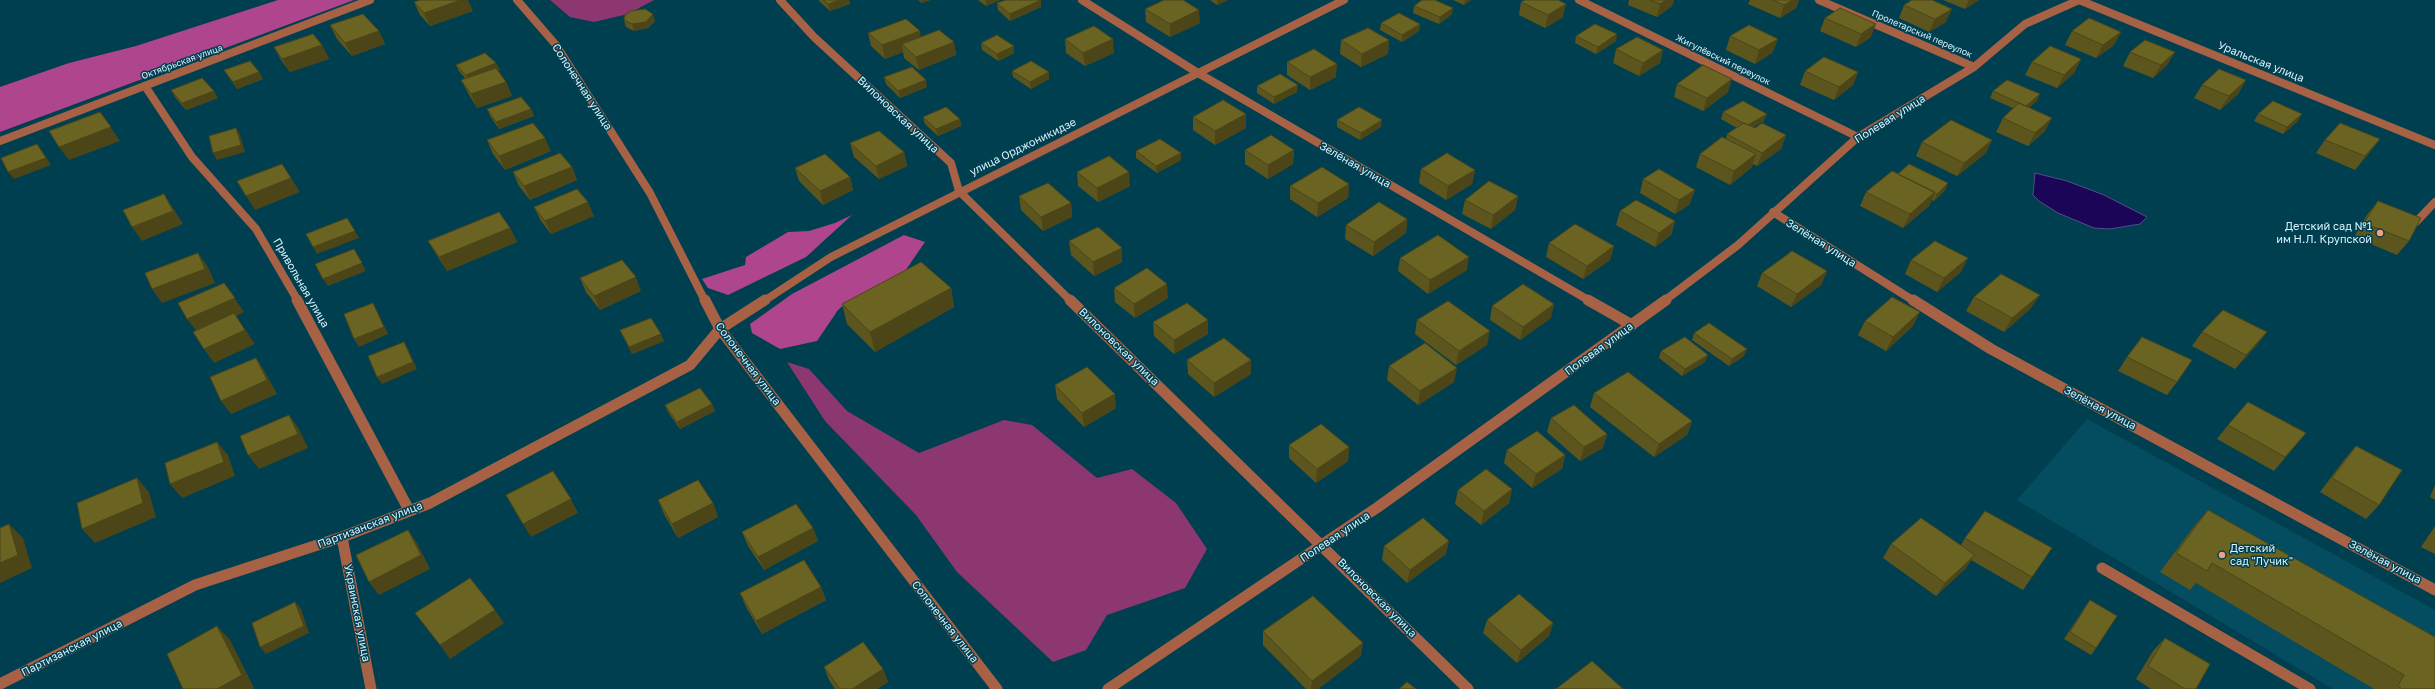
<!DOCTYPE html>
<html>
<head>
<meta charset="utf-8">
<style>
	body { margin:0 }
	canvas { display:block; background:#003f50 }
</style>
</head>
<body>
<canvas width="2435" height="689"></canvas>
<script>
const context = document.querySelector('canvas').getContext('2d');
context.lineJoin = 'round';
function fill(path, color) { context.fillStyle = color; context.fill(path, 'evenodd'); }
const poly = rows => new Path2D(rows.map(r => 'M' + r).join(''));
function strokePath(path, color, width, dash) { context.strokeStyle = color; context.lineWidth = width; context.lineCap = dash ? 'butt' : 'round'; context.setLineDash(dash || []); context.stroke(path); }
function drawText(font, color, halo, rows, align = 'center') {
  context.font = font + ' "Golos Text",sans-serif'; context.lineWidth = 3; context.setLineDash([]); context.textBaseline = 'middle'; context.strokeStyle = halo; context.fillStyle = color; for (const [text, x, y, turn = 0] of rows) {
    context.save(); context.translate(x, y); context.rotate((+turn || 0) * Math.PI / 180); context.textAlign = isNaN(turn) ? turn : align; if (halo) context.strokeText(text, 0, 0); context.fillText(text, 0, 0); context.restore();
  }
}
fill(poly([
	[2087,419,2435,610,2435,689,2333,689,2017,500]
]), '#044d60');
fill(poly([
	[550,0,654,0,628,14,594,22,570,17],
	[787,362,809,369,847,411,919,453,1004,420,1032,425,1097,478,1132,469,1176,503,1207,549,1185,588,1107,615,1086,650,1053,662,957,572,916,515,825,421]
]), '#8c376f');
fill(poly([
	[278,0,354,0,0,132,0,87,69,63,136,46],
	[852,215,806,257,728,295,708,288,702,279,745,265,746,257,788,232,809,231,835,223],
	[904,235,925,242,890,293,848,301,838,310,817,341,780,349,752,333,750,324,792,294]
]), '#af458c');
const water = poly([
	[2035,173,2067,181,2104,195,2147,217,2140,224,2110,229,2094,228,2058,213,2039,201,2033,195,2035,173]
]);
fill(water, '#1b0556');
strokePath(water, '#534c88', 1);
strokePath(poly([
	[2416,222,2435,202]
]), '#a76145', 8);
strokePath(poly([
	[517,0,556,45,650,193,705,301],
	[780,0,814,37,951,163,959,191,1071,301],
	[1082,0,1198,73,1590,301],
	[1579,0,1858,137],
	[1819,0,1974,67],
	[2079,0,2435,145],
	[145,86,192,157,256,229,298,301],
	[0,141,370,0],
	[1773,212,1914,301],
	[1664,301,1738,245,1858,137,1974,67,2025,24,2079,0]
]), '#a76145', 8);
strokePath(poly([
	[297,300,409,510],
	[705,300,720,329,997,689],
	[1070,300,1468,689],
	[1588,300,1632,325],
	[1913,300,1991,349,2435,590],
	[342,537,371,689],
	[2102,568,2310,689],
	[1108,689,1378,507,1666,300]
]), '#a76145', 11);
strokePath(poly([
	[764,301,831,257,1344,0]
]), '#a76145', 8);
strokePath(poly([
	[0,684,195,585,342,537,430,503,690,365,720,329,765,300]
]), '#a76145', 11);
fill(poly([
	[819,0,849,0,850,4,830,11,819,1],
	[918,0,930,0,922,3],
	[978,0,1000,0,986,6],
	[1041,0,1041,7,1010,21,998,10,997,3],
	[1210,0,1228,0,1217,5],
	[1453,0,1471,0,1464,5],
	[1629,0,1674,0,1672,6,1657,17,1628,5],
	[1750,0,1799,0,1796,8,1780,18,1748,4],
	[1943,0,1979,0,1965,9],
	[414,2,473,11,430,26,420,15],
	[1521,2,1563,17,1545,28,1519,15],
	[1904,5,1946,22,1929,32,1899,18],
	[1414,6,1452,14,1439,24,1413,13],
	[1145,9,1200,23,1170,37,1146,22],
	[1825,18,1871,37,1856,47,1820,31],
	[624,20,655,21,648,28,634,31,626,27],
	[1381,23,1420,24,1419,31,1402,42,1380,30],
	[330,25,379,31,385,44,352,56,337,39],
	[2072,31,2121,32,2114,45,2096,58,2065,45],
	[868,33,921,37,954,42,956,55,919,70,904,58,903,52,885,59,871,46],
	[1576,36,1616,41,1596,54,1575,43],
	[1730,36,1773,52,1755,64,1726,50],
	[1065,39,1114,53,1085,66,1066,53],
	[1341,40,1389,40,1388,54,1361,67,1340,54],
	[981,43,1014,46,1014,53,998,61,982,50],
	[322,45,329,59,290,72,281,60,274,47],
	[1616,49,1663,50,1660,63,1639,76,1613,63],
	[2130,52,2175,52,2167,65,2153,78,2123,66],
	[2081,59,2074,73,2057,88,2025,75,2032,62],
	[1287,62,1336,77,1310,90,1287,75],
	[456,65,500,70,498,71,506,82,512,96,477,108,468,93,461,80,465,78,459,71],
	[224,70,259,72,263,79,237,89],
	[1012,71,1049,72,1049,79,1031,89,1013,77],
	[1805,71,1858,72,1853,85,1834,100,1800,85],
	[884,77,927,87,900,98,886,84],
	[2246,80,2238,94,2220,110,2194,98,2202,85],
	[1677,84,1728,92,1703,111,1674,97],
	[1257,86,1297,92,1274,104,1257,93],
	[171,90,218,98,186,110,175,97],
	[1993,91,2037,101,2029,107,2045,131,2028,146,1996,132,2003,118,2013,108,1990,98],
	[487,109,531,109,534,116,499,129,490,116],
	[1723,112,1764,121,1753,127,1755,128,1786,135,1781,149,1757,166,1753,164,1751,168,1730,185,1696,167,1700,154,1726,139,1727,134,1737,128,1721,119],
	[2258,114,2298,121,2283,134,2254,121],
	[923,117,960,119,961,126,938,136,925,124],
	[1193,117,1246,128,1215,145,1193,130],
	[1337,120,1381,127,1360,140,1337,127],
	[487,140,551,151,505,170,493,154],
	[1992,140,1986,153,1957,176,1916,156,1922,142],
	[2325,140,2370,152,2355,170,2316,153],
	[850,143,904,152,907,166,879,179,854,157],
	[1245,150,1294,150,1293,164,1268,179,1245,164],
	[1136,151,1181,153,1181,160,1157,173,1136,158],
	[572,167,577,180,530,200,519,186,513,172],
	[795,168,850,177,853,190,823,205,799,181],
	[1421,169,1475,170,1472,184,1446,200,1419,183],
	[1077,172,1130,186,1098,202,1078,186],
	[1898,174,1948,183,1945,190,1934,201,1932,200,1929,206,1903,228,1860,206,1866,192],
	[1643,179,1690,204,1675,214,1640,193],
	[1349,184,1348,198,1317,217,1290,199,1290,186],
	[1019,196,1071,203,1072,217,1043,231,1021,210],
	[1518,196,1515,210,1491,229,1462,214,1465,200],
	[2378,201,2409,241,2397,255,2354,237,2367,215],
	[534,207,594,216,551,234,541,221],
	[1620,211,1675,221,1671,235,1655,247,1616,225],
	[1407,219,1406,233,1373,256,1345,239,1346,225],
	[510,228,517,242,447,271,436,254,428,241],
	[1069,241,1122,262,1094,276,1071,255],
	[1549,243,1614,246,1610,260,1583,279,1546,257],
	[1400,258,1467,270,1428,294,1398,271],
	[1911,260,1961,272,1937,292,1905,274],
	[1827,271,1821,285,1791,307,1757,286,1762,273],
	[580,278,641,291,600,310,586,292],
	[951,288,954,307,875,352,847,324,842,304],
	[1114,288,1168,298,1135,318,1115,302],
	[1974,297,2031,308,2004,332,1966,311],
	[1492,306,1551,318,1520,340,1490,320],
	[1417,320,1487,345,1456,365,1415,334],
	[1865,321,1913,326,1886,351,1858,335],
	[1153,322,1208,334,1174,354,1154,336],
	[620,330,664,341,632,354],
	[2202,332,2256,346,2235,369,2192,346],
	[1694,333,1744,356,1729,366,1692,340],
	[1661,351,1705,362,1682,376,1659,358],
	[2127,357,2177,382,2167,395,2118,371],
	[1187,360,1251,374,1214,397,1188,374],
	[1389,366,1454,382,1418,405,1387,380],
	[1055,385,1116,408,1084,427,1057,399],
	[1594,393,1692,421,1687,435,1654,457,1590,407],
	[712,404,715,411,680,429,668,412,665,405],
	[1551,418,1607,434,1603,448,1580,461,1547,432],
	[2228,425,2306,433,2274,471,2217,439],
	[1289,445,1349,447,1348,461,1316,483,1289,458],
	[2356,446,2379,505,2366,519,2320,492,2344,460],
	[1507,450,1565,455,1562,469,1532,488,1504,463],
	[2435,485,2435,500,2430,497],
	[1512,489,1509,503,1481,525,1455,504,1458,490],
	[658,500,713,503,718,517,678,538,664,514],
	[2208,510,2435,689,2374,689,2196,583,2190,590,2160,572,2192,529],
	[2435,526,2435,554,2421,547],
	[813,528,818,541,764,570,748,546,742,532],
	[1965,538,2032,577,2023,590,1971,560,1966,568,1936,596,1883,558,1891,544,1961,545],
	[1384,546,1446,554,1407,583,1382,560],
	[821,587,826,600,762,634,746,607,740,593],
	[2090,600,2096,648,2091,655,2064,639,2085,607],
	[1487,620,1553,623,1549,636,1517,663,1483,633],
	[1263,631,1361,656,1318,689,1306,689,1263,645],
	[2165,638,2196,689,2151,689,2136,679,2153,651],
	[824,667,883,669,888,682,877,689,835,689,829,680]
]), '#5c551d');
fill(poly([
	[461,0,468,0,473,11,430,26,424,13],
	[840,0,849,0,850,4,830,11,828,4],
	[921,0,930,0,922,3],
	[986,0,1000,0,986,6],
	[1041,0,1041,7,1010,21,1010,14],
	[1217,0,1228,0,1217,5],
	[1465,0,1471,0,1464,5],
	[1666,0,1674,0,1672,6,1657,17,1660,4],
	[1793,0,1799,0,1796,8,1780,18,1784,5],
	[1969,0,1979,0,1965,9],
	[1566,4,1563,17,1545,28,1548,15],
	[1453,8,1452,14,1439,24,1440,17],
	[1952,9,1946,22,1929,32,1935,19],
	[1199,10,1200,23,1170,37,1170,24],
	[653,14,655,21,648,28,634,31,632,24],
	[1420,24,1419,31,1402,42,1402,35],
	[1876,24,1871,37,1856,47,1861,34],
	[379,31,385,44,352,56,345,43],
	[920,31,922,44,902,44,903,52,885,59,882,45],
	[2121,32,2114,45,2096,58,2103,45],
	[1617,34,1616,41,1596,54,1598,47],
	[1113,39,1114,53,1085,66,1083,53],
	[1778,39,1773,52,1755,64,1759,50],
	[1389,40,1388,54,1361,67,1362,54],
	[954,42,956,55,919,70,916,57],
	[322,45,329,59,290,72,282,59],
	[1014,46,1014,53,998,61,997,54],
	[1663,50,1660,63,1639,76,1643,63],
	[2175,52,2167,65,2153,78,2161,65],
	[2081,59,2074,73,2057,88,2064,75],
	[496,63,500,70,469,82,466,75],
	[1337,64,1336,77,1310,90,1310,77],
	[259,72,263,79,237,89,233,82],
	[1049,72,1049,79,1031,89,1030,82],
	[1858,72,1853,85,1834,100,1839,87],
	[1732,79,1728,92,1703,111,1707,98],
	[926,80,927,87,900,98,898,91],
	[2246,80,2238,94,2220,110,2229,96],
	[506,82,512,96,477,108,471,94],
	[1298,85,1297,92,1274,104,1274,97],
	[214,91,218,98,186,110,182,103],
	[2040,94,2037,101,2023,113,2026,106],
	[531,109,534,116,499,129,496,122],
	[100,112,120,141,69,160,59,147],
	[1246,114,1246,128,1215,145,1215,131],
	[1767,114,1764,121,1745,132,1747,125],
	[2302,114,2298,121,2283,134,2287,127],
	[2052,118,2045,131,2028,146,2035,133],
	[960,119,961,126,938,136,936,129],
	[1382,120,1381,127,1360,140,1361,133],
	[236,128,240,135,245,152,217,160,213,153],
	[1786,135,1781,149,1757,166,1762,153],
	[545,138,551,151,505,170,499,156],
	[2380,139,2370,152,2355,170,2365,156],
	[1992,140,1986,153,1957,176,1964,163],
	[37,144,43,152,51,165,14,179,8,172],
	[1294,150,1293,164,1268,179,1268,165],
	[904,152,907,166,879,179,876,166],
	[1181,153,1181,160,1157,173,1156,166],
	[1756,154,1751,168,1730,185,1734,171],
	[572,167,577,180,530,200,524,186],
	[1475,170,1472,184,1446,200,1448,186],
	[1129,172,1130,186,1098,202,1097,188],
	[850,177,853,190,823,205,820,191],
	[291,178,300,192,255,210,246,196],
	[1948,183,1945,190,1934,201,1937,194],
	[1349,184,1348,198,1317,217,1318,203],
	[1695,190,1690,204,1675,214,1679,200],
	[1935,192,1929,206,1903,228,1910,214],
	[164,194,173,208,183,224,142,241,132,227],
	[1518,196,1515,210,1491,229,1493,215],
	[588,202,594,216,551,234,545,221],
	[1071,203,1072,217,1043,231,1041,217],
	[347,218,359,238,317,254,313,247],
	[1407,219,1406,233,1373,256,1374,242],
	[1675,221,1671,235,1655,247,1659,233],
	[510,228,517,242,447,271,439,257],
	[1614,246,1610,260,1583,279,1587,266],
	[1122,248,1122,262,1094,276,1093,262],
	[354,249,366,271,328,286,323,279],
	[198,253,208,267,215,283,162,303,152,289],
	[1469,257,1467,270,1428,294,1430,280],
	[1968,258,1961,272,1937,292,1944,278],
	[1827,271,1821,285,1791,307,1797,294],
	[636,277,641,291,600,310,594,296],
	[224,283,244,312,236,316,255,344,214,363,204,349,198,333,187,319],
	[1167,284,1168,298,1135,318,1134,304],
	[951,288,954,307,875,352,870,332],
	[2040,295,2031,308,2004,332,2012,318],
	[373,303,377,311,388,334,359,347,354,339],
	[1554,304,1551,318,1520,340,1523,327],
	[1920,312,1913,326,1886,351,1893,337],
	[1208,320,1208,334,1174,354,1174,340],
	[1490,331,1487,345,1456,365,1459,351],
	[2267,332,2256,346,2235,369,2246,355],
	[661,334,664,341,632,354,629,347],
	[404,342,408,349,417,369,382,384,377,377],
	[1747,349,1744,356,1729,366,1732,359],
	[1708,355,1705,362,1682,376,1685,369],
	[256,358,265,372,277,394,231,414,221,401],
	[1251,360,1251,374,1214,397,1214,383],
	[1457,368,1454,382,1418,405,1420,391],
	[1115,394,1116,408,1084,427,1082,413],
	[712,404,715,411,680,429,677,422],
	[289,415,299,429,308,448,259,469,248,455],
	[1692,421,1687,435,1654,457,1659,444],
	[1607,434,1603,448,1580,461,1584,447],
	[217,442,228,455,235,476,182,498,170,484],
	[1349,447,1348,461,1316,483,1317,469],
	[1565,455,1562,469,1532,488,1536,474],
	[137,478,149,492,156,517,95,543,82,529],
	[1512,489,1509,503,1481,525,1484,511],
	[571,499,578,513,531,537,523,524],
	[713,503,718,517,678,538,672,524],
	[9,524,23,538,32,568,0,583,0,563],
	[813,528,818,541,764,570,758,557],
	[408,530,417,543,430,569,379,595,369,582],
	[1449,541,1446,554,1407,583,1410,570],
	[1975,555,1966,568,1936,596,1945,583],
	[821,587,826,600,762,634,756,621],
	[295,602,301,609,309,633,266,654,260,647],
	[495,610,504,623,450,659,440,645],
	[1553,623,1549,636,1517,663,1521,650],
	[217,626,230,640,254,688,253,689,217,689],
	[1363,643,1361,656,1318,689,1311,689,1312,681],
	[883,669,888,682,877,689,852,689]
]), '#4b4518');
const building = poly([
	[420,0,461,0,424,13,414,2,420,0],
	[823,0,840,0,828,4,823,0],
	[1006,0,1041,0,1010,14,997,3,1006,0],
	[1164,0,1183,0,1199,10,1170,24,1145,9,1164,0],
	[1422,0,1435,0,1453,8,1440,17,1414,6,1422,0],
	[1525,0,1558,0,1566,4,1548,15,1521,2,1525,0],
	[1650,0,1666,0,1660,4,1650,0],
	[1773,0,1793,0,1784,5,1773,0],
	[1912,0,1932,0,1952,9,1935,19,1904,5,1912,0],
	[1840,8,1876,24,1861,34,1825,18,1840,8],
	[645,9,653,14,646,22,632,24,624,20,625,15,631,11,645,9],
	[1399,13,1420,24,1402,35,1381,23,1399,13],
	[363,14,379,31,345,43,330,25,363,14],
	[2089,18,2121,32,2103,45,2072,31,2089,18],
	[906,19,920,31,882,45,868,33,906,19],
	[1595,24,1617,34,1598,47,1576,36,1595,24],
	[1749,25,1778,39,1759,50,1730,36,1749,25],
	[1094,26,1113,39,1083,53,1065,39,1094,26],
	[1368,28,1389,40,1362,54,1341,40,1368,28],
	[939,30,954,42,916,57,902,44,939,30],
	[313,34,322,45,282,59,274,47,313,34],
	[997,35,1014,46,997,54,981,43,997,35],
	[1637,37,1663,50,1643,63,1616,49,1637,37],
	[2145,40,2175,52,2161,65,2130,52,2145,40],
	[2050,46,2081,59,2064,75,2032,62,2050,46],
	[1314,49,1337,64,1310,77,1287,62,1314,49],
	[485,53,496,63,466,75,456,65,485,53],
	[1824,57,1858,72,1839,87,1805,71,1824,57],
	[250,61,259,72,233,82,224,70,250,61],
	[1031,61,1049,72,1030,82,1012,71,1031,61],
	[1703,65,1732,79,1707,98,1677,84,1703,65],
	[912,67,926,80,898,91,884,77,912,67],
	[496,68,506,82,471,94,461,80,496,68],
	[2219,69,2246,80,2229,96,2202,85,2219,69],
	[1280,74,1298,85,1274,97,1257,86,1280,74],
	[202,78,214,91,182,103,171,90,202,78],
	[2007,80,2040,94,2026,106,1993,91,2007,80],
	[521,97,531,109,496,122,487,109,521,97],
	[1223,100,1246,114,1215,131,1193,117,1223,100],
	[1743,101,1767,114,1748,125,1744,123,1743,123,1723,112,1743,101],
	[2273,101,2302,114,2287,127,2258,114,2273,101],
	[2019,103,2052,118,2035,133,2003,118,2019,103],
	[946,107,960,119,936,129,923,117,946,107],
	[1359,107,1382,120,1361,133,1337,120,1359,107],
	[100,112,111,127,59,147,49,131,100,112],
	[1951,120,1992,140,1964,163,1922,142,1951,120],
	[533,123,545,138,499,156,487,140,533,123],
	[1744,123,1755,128,1762,123,1786,135,1762,153,1727,134,1744,123],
	[2340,123,2380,139,2365,156,2325,140,2340,123],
	[236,128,241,145,213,153,209,136,236,128],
	[879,131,904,152,876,166,850,143,879,131],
	[1271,135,1294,150,1268,165,1245,150,1271,135],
	[1722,137,1756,154,1734,171,1700,154,1722,137],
	[1160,139,1181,153,1156,166,1136,151,1160,139],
	[37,144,46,158,8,172,1,158,37,144],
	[560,153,572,167,524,186,513,172,560,153],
	[1447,153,1475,170,1448,186,1421,169,1447,153],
	[825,154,850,177,820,191,795,168,825,154],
	[1109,156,1129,172,1097,188,1077,172,1109,156],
	[282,164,291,178,246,196,237,181,282,164],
	[1909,164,1948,183,1937,194,1898,174,1909,164],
	[1322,167,1349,184,1318,203,1290,186,1322,167],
	[1659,169,1695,190,1679,200,1643,179,1659,169],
	[1892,171,1935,192,1910,214,1866,192,1892,171],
	[1489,181,1518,196,1493,215,1465,200,1489,181],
	[1048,183,1071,203,1041,217,1019,196,1048,183],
	[577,189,588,202,545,221,534,207,577,189],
	[164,194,173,211,132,227,123,210,164,194],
	[1636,200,1675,221,1659,233,1620,211,1636,200],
	[2378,201,2421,218,2409,241,2364,223,2378,201],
	[1379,202,1407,219,1374,242,1346,225,1379,202],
	[499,212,510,228,439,257,428,241,499,212],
	[347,218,355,231,313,247,306,234,347,218],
	[1575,224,1614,246,1587,266,1549,243,1575,224],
	[1098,227,1122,248,1093,262,1069,241,1098,227],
	[1438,235,1469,257,1430,280,1400,258,1438,235],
	[1935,241,1968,258,1944,278,1911,260,1935,241],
	[354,249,362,263,323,279,315,264,354,249],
	[1792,251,1827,271,1797,294,1762,273,1792,251],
	[198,253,205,269,152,289,145,273,198,253],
	[622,260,636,277,594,296,580,278,622,260],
	[921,262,951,288,870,332,842,304,921,262],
	[1147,268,1167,284,1134,304,1114,288,1147,268],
	[2001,274,2040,295,2012,318,1974,297,2001,274],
	[224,283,235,298,187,319,178,303,224,283],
	[1523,284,1554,304,1523,327,1492,306,1523,284],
	[1892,297,1920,312,1893,337,1865,321,1892,297],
	[1448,301,1490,331,1459,351,1417,320,1448,301],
	[373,303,384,327,354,339,344,314,373,303],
	[1187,303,1208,320,1174,340,1153,322,1187,303],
	[2223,310,2267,332,2246,355,2202,332,2223,310],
	[234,313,245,330,204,349,193,332,234,313],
	[651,318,661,334,629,347,620,330,651,318],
	[1709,323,1747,349,1732,359,1694,333,1709,323],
	[1685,337,1708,355,1685,369,1661,351,1685,337],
	[2142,337,2192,360,2177,382,2127,357,2142,337],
	[1224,338,1251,360,1214,383,1187,360,1224,338],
	[404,342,413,362,377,377,368,356,404,342],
	[1425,343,1457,368,1420,391,1389,366,1425,343],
	[256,358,267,380,221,401,210,377,256,358],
	[1087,367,1115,394,1082,413,1055,385,1087,367],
	[1628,372,1692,421,1659,444,1594,393,1628,372],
	[700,388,712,404,677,422,665,405,700,388],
	[2248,402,2306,433,2285,457,2228,425,2248,402],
	[1574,405,1607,434,1584,447,1551,418,1574,405],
	[289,415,298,434,248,455,240,436,289,415],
	[1321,424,1349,447,1317,469,1289,445,1321,424],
	[1537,431,1565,455,1536,474,1507,450,1537,431],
	[217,442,224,462,170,484,165,463,217,442],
	[2356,446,2402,470,2379,505,2332,478,2356,446],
	[1486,469,1512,489,1484,511,1458,490,1486,469],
	[553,471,571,499,523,524,506,495,553,471],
	[137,478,143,503,82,529,77,503,137,478],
	[698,480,713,503,672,524,658,500,698,480],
	[796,504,813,528,758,557,742,532,796,504],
	[2208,510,2435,637,2435,689,2402,689,2398,686,2404,675,2212,563,2207,571,2176,553,2208,510],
	[1985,511,2052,548,2032,577,1965,538,1985,511],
	[1423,518,1449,541,1410,570,1384,546,1423,518],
	[1921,518,1975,555,1945,583,1891,544,1921,518],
	[9,524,18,555,0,563,0,528,9,524],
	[408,530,421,555,369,582,356,555,408,530],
	[804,560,821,587,756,621,740,593,804,560],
	[470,578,495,610,440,645,415,613,470,578],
	[1519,594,1553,623,1521,650,1487,620,1519,594],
	[1313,596,1363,643,1312,681,1263,631,1313,596],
	[2090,600,2117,616,2096,648,2070,632,2090,600],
	[295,602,304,626,260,647,252,623,295,602],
	[217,626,242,675,217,689,183,689,167,654,217,626],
	[2165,638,2210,664,2196,689,2185,689,2148,666,2165,638],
	[863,642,883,669,852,689,840,689,824,667,863,642],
	[1592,661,1623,689,1556,689,1592,661],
	[1407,682,1416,689,1399,689,1407,682]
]);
fill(building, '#6b6322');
strokePath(building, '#4b4518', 1);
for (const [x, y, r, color] of [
	[2380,233,4,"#f2a07f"],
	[2222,555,4,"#f2a07f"]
]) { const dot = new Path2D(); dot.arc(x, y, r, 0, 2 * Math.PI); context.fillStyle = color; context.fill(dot); strokePath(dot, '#003f50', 1.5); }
drawText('9px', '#d6f2fc', '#003f50', [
	["Пролетарский переулок",1922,34,23],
	["Жигулёвский переулок",1723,60,26],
	["Октябрьская улица",182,62,-20]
]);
drawText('11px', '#d6f2fc', '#003f50', [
	["Уральская улица",2261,62,22],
	["Солонечная улица",582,87,57],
	["Вилоновская улица",898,115,43],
	["Полевая улица",1890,119,-32],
	["улица Орджоникидзе",1023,147,-26],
	["Зелёная улица",1355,165,30],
	["Зелёная улица",1821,243,32],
	["Привольная улица",301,283,60],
	["Вилоновская улица",1119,347,44],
	["Полевая улица",1599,349,-36],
	["Солонечная улица",748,364,53],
	["Зелёная улица",2100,408,28],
	["Партизанская улица",370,525,-21],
	["Полевая улица",1335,537,-34],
	["Зелёная улица",2385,562,28],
	["Вилоновская улица",1377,598,45],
	["Украинская улица",357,613,79],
	["Солонечная улица",945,622,52],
	["Партизанская улица",72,648,-27]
]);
drawText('11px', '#d6f2fc', '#003f50', [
	["Детский сад №1",2372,227],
	["им Н.Л. Крупской",2372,240],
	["Детский",2230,549,"left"],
	["сад \"Лучик\"",2230,562,"left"]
], 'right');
</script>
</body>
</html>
